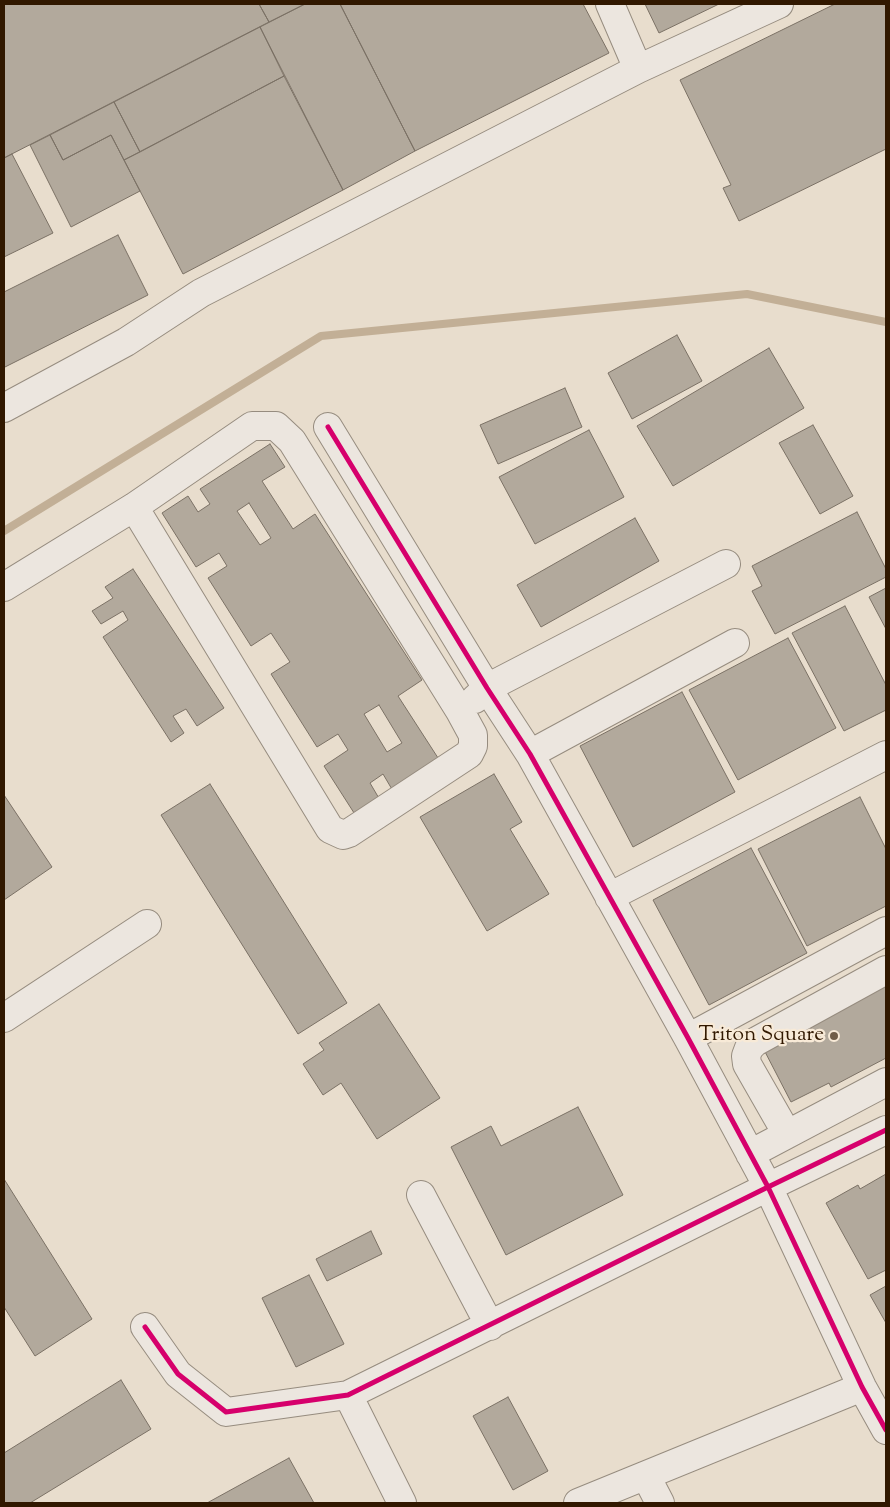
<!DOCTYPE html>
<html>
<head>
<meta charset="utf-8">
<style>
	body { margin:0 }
	#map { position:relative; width:890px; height:1507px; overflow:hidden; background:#e8ddcd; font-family:"Sorts Mill Goudy",serif }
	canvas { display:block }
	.frame { position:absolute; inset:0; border:5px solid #311800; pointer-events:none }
</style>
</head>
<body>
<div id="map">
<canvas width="890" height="1507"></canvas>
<div class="frame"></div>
</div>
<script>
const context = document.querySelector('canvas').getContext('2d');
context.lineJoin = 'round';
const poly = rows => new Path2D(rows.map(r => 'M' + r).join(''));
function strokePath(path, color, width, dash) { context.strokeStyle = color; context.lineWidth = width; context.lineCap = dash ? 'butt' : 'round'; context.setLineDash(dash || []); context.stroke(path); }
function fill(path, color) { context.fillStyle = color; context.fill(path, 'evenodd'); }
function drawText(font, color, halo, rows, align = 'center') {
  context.font = font + ' "Sorts Mill Goudy",serif'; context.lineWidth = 4.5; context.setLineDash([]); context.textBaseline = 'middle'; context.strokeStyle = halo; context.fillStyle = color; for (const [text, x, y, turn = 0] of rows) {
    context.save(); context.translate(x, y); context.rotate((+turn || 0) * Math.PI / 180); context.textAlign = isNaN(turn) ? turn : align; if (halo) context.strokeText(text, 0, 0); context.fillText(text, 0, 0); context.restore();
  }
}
strokePath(poly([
	[4,531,321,336,747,294,886,322]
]), '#c2af96', 8);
const building = poly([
	[4,4,259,4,269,22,4,158,4,4],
	[259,4,305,4,269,22,259,4],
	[305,4,340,4,415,151,343,190,260,27,305,4],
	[340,4,583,4,609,53,415,151,340,4],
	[645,4,719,4,659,33,645,4],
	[835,4,886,4,886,149,739,221,723,188,731,185,680,80,835,4],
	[260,27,284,76,140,152,114,102,260,27],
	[284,76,343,190,183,274,124,160,284,76],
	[114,102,140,152,124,160,111,135,63,160,50,135,114,102],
	[50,135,63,160,111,135,140,191,71,227,30,145,50,135],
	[12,154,53,233,4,257,4,158,12,154],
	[118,235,148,295,5,367,4,364,4,292,118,235],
	[677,335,702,381,632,419,608,373,677,335],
	[769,348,804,408,673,486,637,426,769,348],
	[565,388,582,427,498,464,480,425,565,388],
	[813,425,853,496,820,514,779,443,813,425],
	[589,430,624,497,535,544,499,477,589,430],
	[270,444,285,467,262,481,293,529,315,514,422,680,398,696,440,761,393,791,383,774,370,783,380,800,356,816,324,766,348,750,338,734,317,747,271,674,290,662,271,633,251,646,208,578,227,566,219,553,196,567,162,513,188,496,198,512,210,504,200,489,270,444],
	[249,503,271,538,260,545,237,511,249,503],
	[379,705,402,743,387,752,364,714,379,705],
	[857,512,886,569,886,577,775,634,752,591,762,586,752,566,857,512],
	[635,518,659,561,541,627,517,585,635,518],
	[133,569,224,708,197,726,186,709,173,716,184,733,171,742,103,637,128,620,123,611,101,624,92,611,113,598,105,587,133,569],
	[886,588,886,629,869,597,886,588],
	[845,606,886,685,886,710,844,731,792,633,845,606],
	[788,638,836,728,738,780,689,690,788,638],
	[682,692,735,792,633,847,580,746,682,692],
	[494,774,522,822,510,829,549,894,487,931,420,817,494,774],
	[210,784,347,1003,298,1034,161,815,210,784],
	[4,795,52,867,4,900,4,795],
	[860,797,886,849,886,906,807,946,758,849,860,797],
	[751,848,807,953,709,1005,653,900,751,848],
	[886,985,886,1058,831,1087,829,1083,791,1102,762,1046,886,985],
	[379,1004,440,1098,377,1139,341,1083,323,1095,303,1064,324,1050,319,1043,379,1004],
	[578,1107,623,1195,506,1255,451,1147,491,1126,501,1146,578,1107],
	[886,1174,886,1270,868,1279,826,1203,858,1185,860,1189,886,1174],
	[4,1179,92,1319,35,1356,4,1307,4,1179],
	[371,1231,382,1254,327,1281,316,1259,371,1231],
	[309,1275,344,1344,296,1367,262,1298,309,1275],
	[886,1286,886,1323,870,1295,886,1286],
	[121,1380,151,1429,30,1503,4,1503,4,1453,121,1380],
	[508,1397,548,1471,513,1490,473,1416,508,1397],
	[289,1458,314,1503,207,1503,289,1458]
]);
fill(building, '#b2a99c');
strokePath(building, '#7b7165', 1);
const minor = poly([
	[610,4,638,69],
	[4,408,126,342,201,293,638,69,779,4],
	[328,427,487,688,530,754,688,1038,768,1187,862,1387,886,1430],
	[4,587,134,507,252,426,276,426,292,441,460,711,473,735,473,746,469,754,349,833,343,835,330,829,134,507],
	[475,699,487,688,726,564],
	[530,754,735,643],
	[609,897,886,755],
	[4,1018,147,924],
	[688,1038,886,931],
	[787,1134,747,1064,746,1056,749,1048,755,1042,886,970],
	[750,1154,886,1082],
	[421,1195,490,1326],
	[145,1327,178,1374,226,1412,348,1395,768,1187,886,1130],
	[348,1395,402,1503],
	[646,1476,660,1503],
	[578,1503,862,1387]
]);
strokePath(minor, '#968c7f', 30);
strokePath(minor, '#ece6df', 28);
strokePath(poly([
	[328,427,487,688,530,754,688,1038,768,1187,862,1387,886,1430],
	[145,1327,178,1374,226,1412,348,1395,768,1187,886,1130]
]), '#d6006c', 5);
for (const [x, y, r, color] of [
	[834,1036,5,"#715d48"]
]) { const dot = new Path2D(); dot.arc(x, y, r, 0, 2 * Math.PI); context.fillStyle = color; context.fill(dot); strokePath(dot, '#f8ead7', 2); }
drawText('21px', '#311800', '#f8ead7', [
	["Triton Square",824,1036]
], 'right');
</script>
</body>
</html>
